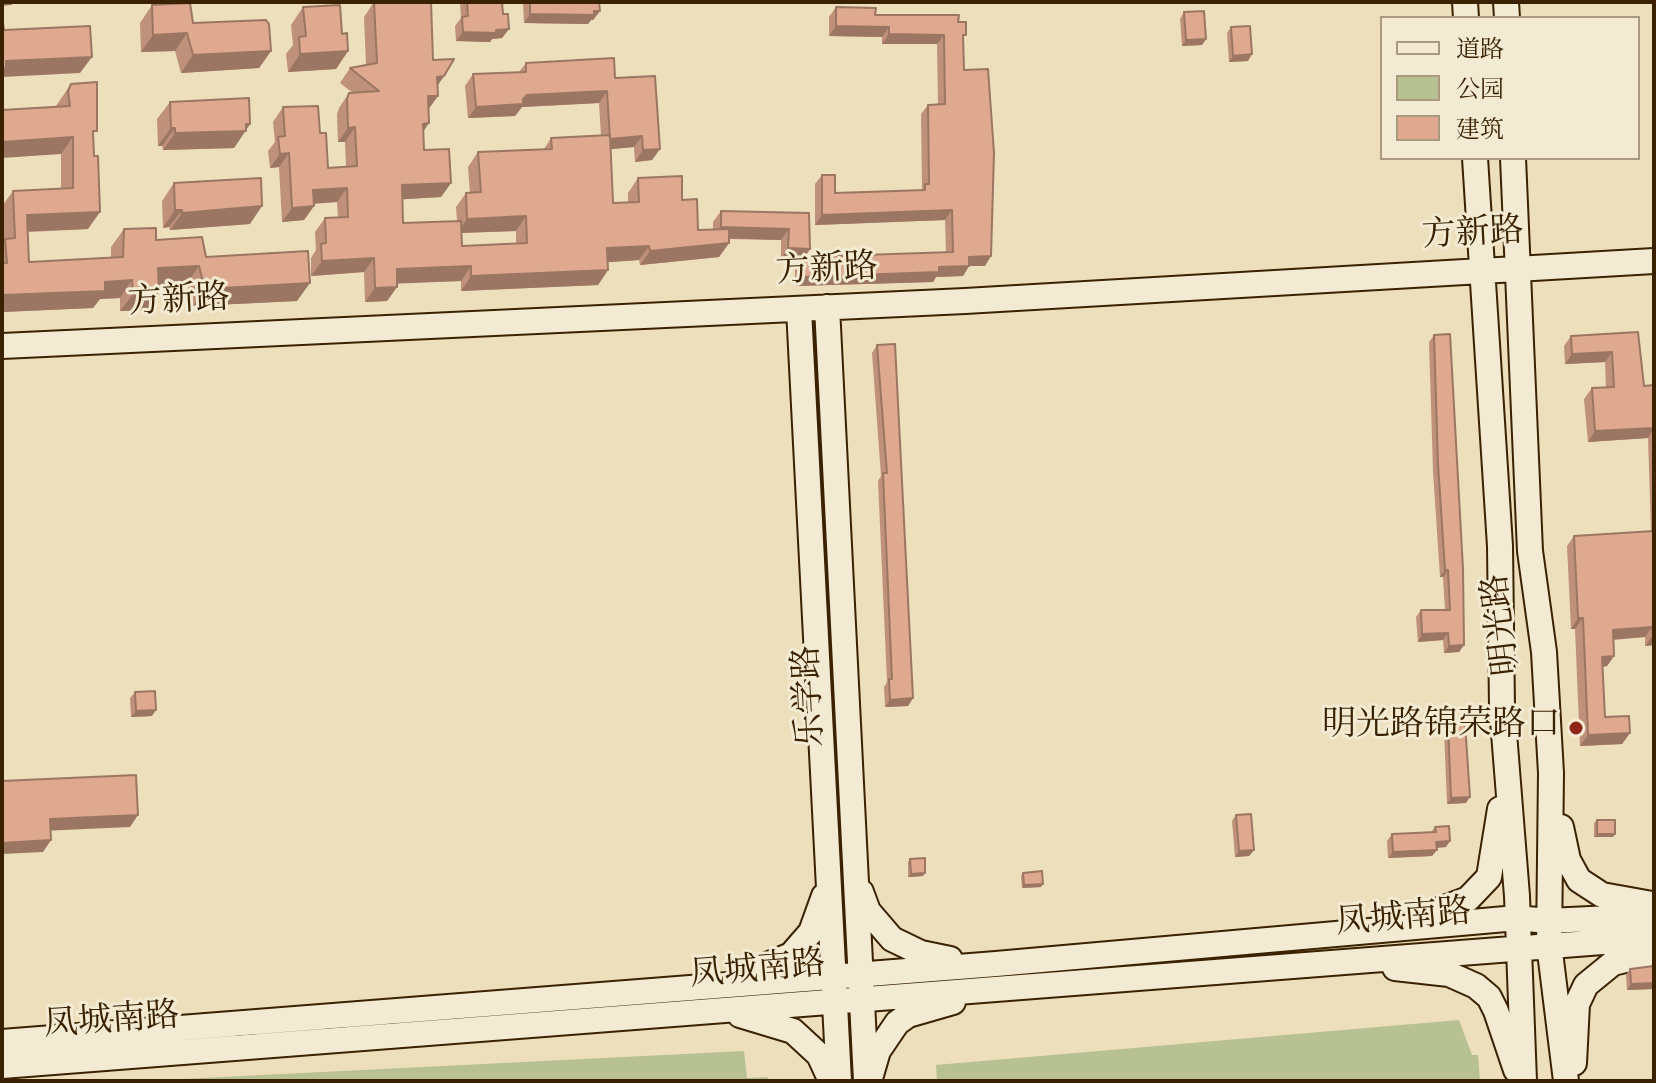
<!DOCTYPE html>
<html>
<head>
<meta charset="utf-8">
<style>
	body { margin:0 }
	#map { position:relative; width:1656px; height:1083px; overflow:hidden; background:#eddebc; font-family:"Sorts Mill Goudy","Noto Serif SC",serif }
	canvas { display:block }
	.frame { position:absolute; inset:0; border:4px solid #3a2200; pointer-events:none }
	.legend { position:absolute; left:1380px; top:16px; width:260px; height:144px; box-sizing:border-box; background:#f3ead3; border:2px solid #a99a7f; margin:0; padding:10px 14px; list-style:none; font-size:24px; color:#3a2200 }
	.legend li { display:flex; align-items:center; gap:16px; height:40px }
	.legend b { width:40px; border:2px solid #a99a7f }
</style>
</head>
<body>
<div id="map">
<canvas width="1656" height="1083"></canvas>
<div class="frame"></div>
<ul class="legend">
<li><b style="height:10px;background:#f3ead3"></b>道路</li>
<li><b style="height:22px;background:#b7c191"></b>公园</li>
<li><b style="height:22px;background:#dea98e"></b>建筑</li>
</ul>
</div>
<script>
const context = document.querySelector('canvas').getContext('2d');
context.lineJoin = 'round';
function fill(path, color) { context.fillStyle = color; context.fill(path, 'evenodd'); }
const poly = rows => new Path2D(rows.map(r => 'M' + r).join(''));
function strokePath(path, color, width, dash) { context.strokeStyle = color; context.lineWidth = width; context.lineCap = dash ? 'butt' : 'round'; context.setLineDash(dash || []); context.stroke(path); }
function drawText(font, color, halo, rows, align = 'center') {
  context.font = font + ' "Sorts Mill Goudy","Noto Serif SC",serif'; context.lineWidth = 6; context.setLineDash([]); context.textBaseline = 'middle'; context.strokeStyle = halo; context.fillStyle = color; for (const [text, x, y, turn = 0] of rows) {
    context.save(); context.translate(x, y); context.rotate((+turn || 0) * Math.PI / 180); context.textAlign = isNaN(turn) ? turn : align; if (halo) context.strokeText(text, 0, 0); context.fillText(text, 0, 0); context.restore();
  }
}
fill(poly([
	[1459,1020,1472,1055,1478,1055,1480,1081,937,1081,936,1065],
	[744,1051,747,1078,768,1077,768,1081,142,1081]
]), '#b7c191');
const secondary = poly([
	[1465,2,1466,18],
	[1506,2,1507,18],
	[1475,158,1500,546,1502,708,1517,896,1524,1081],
	[1513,158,1530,551,1544,652,1551,773,1549,944,1566,1081],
	[827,307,866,1081],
	[799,309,839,1081],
	[2,346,965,301,1654,261],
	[1561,827,1568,860,1579,880,1602,895,1652,904],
	[861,892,868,911,892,939,921,953,950,959],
	[1423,916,1468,899,1489,877,1500,809],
	[1395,968,1449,974,1476,986,1489,997,1496,1011,1516,1070],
	[741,976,791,955,811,932,824,896],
	[740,1015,793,1031,819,1055,831,1081],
	[2,1042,996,964,1517,918,1548,921,1654,916],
	[1574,1063,1577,1004,1586,985,1613,963,1654,953],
	[2,1066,1654,938],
	[871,1075,878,1051,897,1023,908,1015,953,1002]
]);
strokePath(secondary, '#3a2200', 28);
strokePath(secondary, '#f3ead3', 24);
fill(poly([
	[374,2,433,60,444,76,437,86,429,109,423,132,424,150,451,183,441,197,402,199,403,223,457,221,456,207,466,193,470,193,468,167,478,152,544,149,551,138,601,136,599,103,522,107,515,116,468,118,465,86,473,74,519,72,526,63,615,78,660,149,652,160,635,162,634,147,611,149,613,203,628,202,628,193,638,178,682,200,698,230,713,229,713,222,721,211,809,213,805,257,946,252,945,220,815,225,815,184,822,175,835,193,921,190,922,188,921,114,928,105,938,104,937,44,882,44,882,37,829,36,829,17,836,7,875,15,958,22,963,40,964,70,985,266,969,266,963,276,936,277,933,282,795,286,795,267,800,260,781,259,781,240,729,239,729,243,719,257,640,265,639,260,607,262,608,270,598,285,461,291,461,281,397,283,397,287,387,301,365,302,364,272,311,276,311,258,316,250,315,232,325,218,338,217,337,202,314,204,314,206,304,220,282,222,279,167,270,168,268,151,275,142,273,122,283,107,320,133,328,168,346,167,345,142,338,142,337,114,339,108,349,93,353,93,340,83,350,68,366,65,364,17],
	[516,231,516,243,462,246,461,233],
	[460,2,502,2,503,14,509,29,502,38,492,39,490,42,456,41,455,26,461,18],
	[523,2,599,2,600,11,593,20,591,20,588,24,524,23],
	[152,5,193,23,271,51,259,68,181,73,175,51,141,52,140,23],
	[303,7,342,34,348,51,336,69,288,72,286,54,293,45,291,25],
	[1184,12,1206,39,1202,45,1182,46,1180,19],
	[1231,27,1248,61,1229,62,1227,33],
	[71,84,93,136,88,229,28,232,29,262,111,257,111,247,124,229,206,257,297,301,193,306,187,283,159,285,159,292,147,310,120,311,120,298,100,299,93,308,2,312,2,206,13,191,61,189,61,154,56,106],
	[170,102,250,124,234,148,163,150,162,146,158,146,157,119],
	[174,183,250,224,170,230,169,227,163,228,162,201],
	[1638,332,1644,386,1654,385,1654,645,1645,646,1645,637,1613,640,1614,656,1607,666,1603,667,1605,717,1630,733,1622,744,1580,746,1575,629,1571,629,1567,546,1574,536,1651,531,1648,438,1588,442,1584,399,1592,388,1606,388,1605,362,1565,364,1564,346,1571,336],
	[1434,335,1464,645,1459,652,1444,653,1443,640,1418,642,1416,617,1421,610,1445,610,1443,577,1440,577,1433,471,1429,342],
	[877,345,913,698,908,706,885,707,884,687,887,682,878,481,881,476,872,353],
	[135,692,152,716,131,717,130,698],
	[1448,724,1466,803,1447,804,1444,730],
	[1236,815,1254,850,1249,856,1235,857,1232,821],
	[1597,820,1613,837,1594,837,1594,823],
	[1435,827,1446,847,1437,848,1432,856,1388,858,1387,841,1392,834,1431,832],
	[910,859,923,876,908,877,908,862],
	[1023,873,1041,887,1022,888,1021,876],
	[1654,966,1654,989,1627,990,1626,975,1630,969]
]), '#bf917a');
fill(poly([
	[2,2,16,2,11,5,2,6],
	[600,11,593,20,591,20,588,24,524,23,530,14],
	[836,26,889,27,882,37,829,36],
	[509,29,502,38,492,39,490,42,456,41,463,32],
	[187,33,175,51,141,52,153,35],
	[889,34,944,35,937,44,882,44],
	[1206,39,1202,45,1182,46,1186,40],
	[271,51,259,68,181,73,193,55],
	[348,51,336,69,288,72,300,54],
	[1252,54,1248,61,1229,62,1233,56],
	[92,57,80,73,2,77,2,67,6,61],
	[444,76,434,91,437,77],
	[607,91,599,103,522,107,515,116,468,118,476,107,523,99,527,95],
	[428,96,438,96,428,110],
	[429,123,419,138,423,124],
	[246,124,250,124,234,148,163,150,175,133],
	[355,127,345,142,338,142,348,128],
	[171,128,175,128,162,146,158,146],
	[642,136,634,147,602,150,610,139],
	[73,137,61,154,2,158,2,142],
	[660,149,652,160,635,162,643,150],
	[289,153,279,167,270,168,280,154],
	[451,183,441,197,392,200,402,185],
	[347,188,337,202,303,204,313,190],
	[262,206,250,224,170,230,182,213],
	[314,206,304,220,282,222,292,208],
	[175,210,182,210,169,227,163,228],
	[952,210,945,220,815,225,822,215],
	[100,212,88,229,14,232,27,215],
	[526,216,516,231,457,233,467,219],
	[721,227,789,229,781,240,713,238],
	[729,243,719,257,640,265,650,251],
	[649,246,639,260,597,263,607,248],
	[788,248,810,249,803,260,801,257,800,260,781,259],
	[991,256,985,266,962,266,969,257],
	[374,258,364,272,311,276,322,261],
	[199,266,187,283,146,285,158,268],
	[471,266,461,281,387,284,397,269],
	[969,266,963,276,936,277,933,282,795,286,802,277],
	[608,270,598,285,461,291,471,276],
	[132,280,120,298,100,299,93,308,2,312,2,295,105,282],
	[310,283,297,301,193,306,205,289],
	[397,287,387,301,365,302,375,288],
	[159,292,147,310,120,311,133,294],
	[1612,352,1605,362,1565,364,1572,354],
	[1654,428,1648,438,1588,442,1595,431],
	[1445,570,1448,570,1443,577,1440,577],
	[1578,618,1583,618,1575,629,1571,629],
	[1652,627,1645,637,1605,640,1613,630],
	[1448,633,1443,640,1418,642,1422,634],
	[1653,635,1654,635,1654,645,1645,646],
	[1464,645,1459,652,1444,653,1449,646],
	[1614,656,1607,666,1595,667,1602,657],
	[913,698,908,706,885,707,890,700],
	[156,710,152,716,131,717,136,711],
	[1630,733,1622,744,1580,746,1588,735],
	[1470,797,1466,803,1447,804,1451,798],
	[138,815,130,827,41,831,50,819],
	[1597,834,1615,834,1613,837,1594,837],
	[51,840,43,852,2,854,2,843],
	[1450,841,1446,847,1432,848,1436,842],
	[1254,850,1249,856,1235,857,1239,851],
	[1437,850,1432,856,1388,858,1393,852],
	[925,873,923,876,908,877,911,874],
	[1043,884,1041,887,1022,888,1024,885],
	[1654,983,1654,989,1627,990,1631,984]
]), '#9b7663');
const building = poly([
	[374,2,431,2,433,60,454,59,444,76,437,77,438,96,428,96,429,123,423,124,424,150,449,149,451,183,402,185,403,223,461,221,462,246,527,243,526,216,467,219,466,193,481,192,478,152,552,149,551,138,610,135,613,203,639,202,638,178,682,176,682,200,697,199,698,230,729,229,729,243,650,251,649,246,607,248,608,270,471,276,471,266,397,269,397,287,375,288,374,258,322,261,321,244,326,243,325,218,348,217,347,188,313,190,314,206,292,208,289,153,280,154,278,137,285,136,283,107,318,106,320,133,326,133,328,168,357,166,355,127,348,128,347,99,349,93,379,91,350,68,377,63,374,2],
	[467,2,502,2,503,14,508,14,509,29,496,30,496,33,463,32,462,17,468,16,467,2],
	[530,2,599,2,600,11,594,11,594,15,530,14,530,2],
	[190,3,193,23,266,20,269,24,271,51,193,55,187,33,153,35,152,5,190,3],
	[340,5,342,34,347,33,348,51,300,54,299,37,306,36,303,7,340,5],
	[836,7,876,8,875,15,959,15,958,22,966,22,966,35,963,35,964,70,988,69,994,153,991,256,969,257,969,266,939,267,939,272,802,277,801,257,953,252,952,210,822,215,822,175,835,175,835,193,925,190,925,184,929,184,928,105,945,104,944,35,889,34,889,27,836,26,836,7],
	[1204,11,1206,39,1186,40,1184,12,1204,11],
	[2,15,4,30,90,26,92,57,6,61,6,68,2,69,2,15],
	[1250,26,1252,54,1233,56,1231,27,1250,26],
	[614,58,615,78,655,76,660,149,643,150,642,136,610,139,607,91,527,95,523,99,523,104,476,107,473,74,526,72,526,63,614,58],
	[97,82,97,131,93,131,94,156,98,156,100,212,27,215,29,262,123,257,124,229,156,228,156,240,202,237,206,257,308,251,310,283,205,289,199,266,158,268,159,292,133,294,132,280,105,282,105,291,2,295,2,263,7,263,5,239,15,238,13,191,73,188,73,137,2,142,2,110,70,106,68,91,71,84,97,82],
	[249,98,250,124,246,124,246,131,175,133,175,128,171,128,170,102,249,98],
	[261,178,262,206,182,213,182,210,175,210,174,183,261,178],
	[721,211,809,213,810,249,788,248,789,229,721,227,721,211],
	[1638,332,1644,386,1654,385,1654,428,1595,431,1592,388,1614,387,1612,352,1572,354,1571,336,1638,332],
	[1450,334,1463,569,1464,645,1449,646,1448,633,1422,634,1421,610,1450,610,1448,570,1445,570,1438,464,1434,335,1450,334],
	[895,344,913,698,890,700,889,679,892,679,883,473,887,473,877,345,895,344],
	[1654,531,1654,635,1653,635,1652,627,1613,630,1614,656,1602,657,1605,717,1629,716,1630,733,1588,735,1583,618,1578,618,1574,536,1654,531],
	[155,691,156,710,136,711,135,692,155,691],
	[1465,723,1470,797,1451,798,1448,724,1465,723],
	[136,775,138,815,50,819,51,840,2,843,2,781,136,775],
	[1251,814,1254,850,1239,851,1236,815,1251,814],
	[1597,820,1615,820,1615,834,1597,834,1597,820],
	[1449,826,1450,841,1436,842,1437,850,1393,852,1392,834,1436,832,1435,827,1449,826],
	[925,858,925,873,911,874,910,859,925,858],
	[1042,871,1043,884,1024,885,1023,873,1042,871],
	[1654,966,1654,983,1631,984,1630,969,1654,966]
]);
fill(building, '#dea98e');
strokePath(building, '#9b7663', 2);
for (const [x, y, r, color] of [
	[1576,728,8,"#8f2418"]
]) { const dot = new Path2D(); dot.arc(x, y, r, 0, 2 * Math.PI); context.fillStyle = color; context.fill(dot); strokePath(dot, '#f3ead3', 3); }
drawText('34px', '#3a2200', '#f3ead3', [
	["方新路",1473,237,-3],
	["方新路",827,273,-3],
	["方新路",179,304,-3],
	["明光路",1505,624,-97],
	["乐学路",813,696,-93],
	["凤城南路",1404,921,-5],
	["凤城南路",758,973,-5],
	["凤城南路",112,1024,-4]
]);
drawText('34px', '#3a2200', '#f3ead3', [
	["明光路锦荣路口",1560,728]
], 'right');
</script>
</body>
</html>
